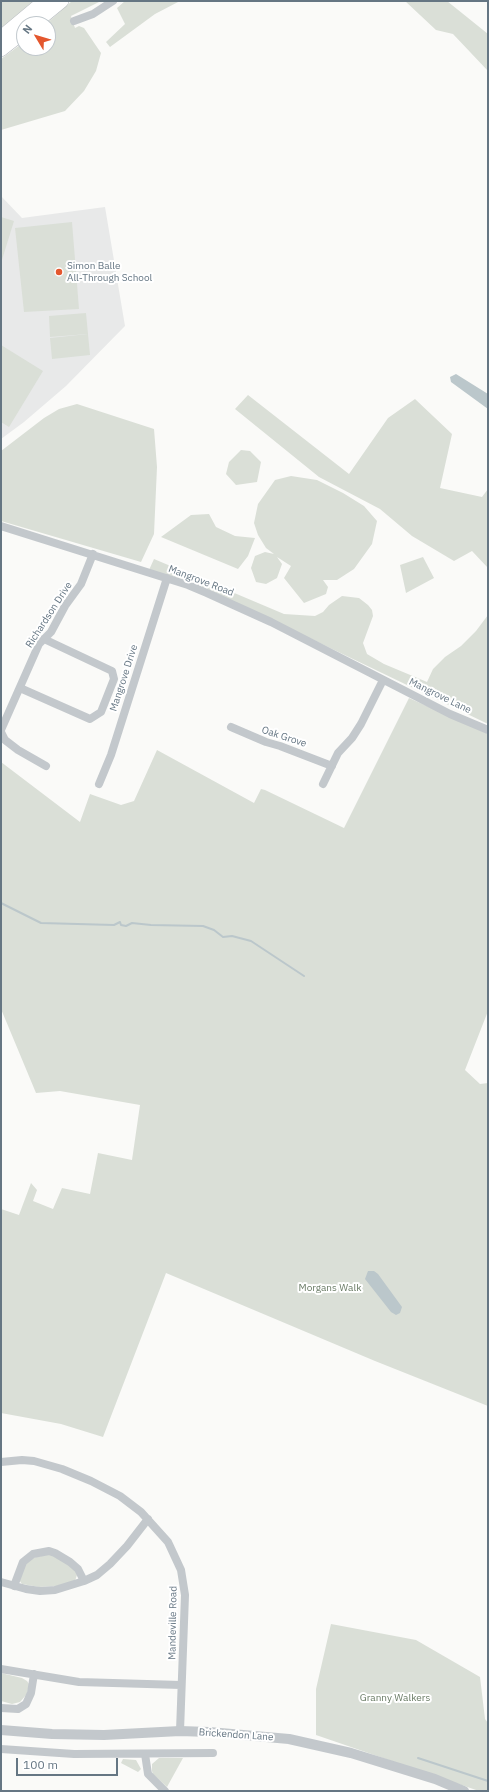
<!DOCTYPE html>
<html>
<head>
<meta charset="utf-8">
<style>
	body { margin:0 }
	#map { position:relative; width:489px; height:1792px; overflow:hidden; background:#fafaf8; font-family:"IBM Plex Sans",sans-serif }
	canvas { display:block }
	.frame { position:absolute; inset:0; border:2px solid #657683; pointer-events:none }
	.north { position:absolute; left:16px; top:16px; width:40px; height:40px; box-sizing:border-box; background:#fff; border:1px solid #c1c8cd; border-radius:50%; rotate:308deg; font-size:11px; font-weight:700; line-height:16px; text-align:center; color:#657683 }
	.north::after { content:''; display:block; margin:auto; width:14px; height:18px; background:#e4572e; clip-path:polygon(50% 0,100% 100%,50% 72%,0 100%) }
	.scale { position:absolute; left:16px; top:1758px; width:102px; height:18px; box-sizing:border-box; border:2px solid #657683; border-top:0; padding-left:5px; font-size:12px; line-height:14px; white-space:nowrap; color:#657683; -webkit-text-stroke:3px #fff; paint-order:stroke }
</style>
</head>
<body>
<div id="map">
<canvas width="489" height="1792"></canvas>
<div class="frame"></div>
<div class="north">N</div>
<div class="scale">100 m</div>
</div>
<script>
const context = document.querySelector('canvas').getContext('2d');
context.lineJoin = 'round';
function fill(path, color) { context.fillStyle = color; context.fill(path, 'evenodd'); }
const poly = rows => new Path2D(rows.map(r => 'M' + r).join(''));
function strokePath(path, color, width, dash) { context.strokeStyle = color; context.lineWidth = width; context.lineCap = dash ? 'butt' : 'round'; context.setLineDash(dash || []); context.stroke(path); }
function drawText(font, color, halo, rows, align = 'center') {
  context.font = font + ' "IBM Plex Sans",sans-serif'; context.lineWidth = 4; context.setLineDash([]); context.textBaseline = 'middle'; context.strokeStyle = halo; context.fillStyle = color; for (const [text, x, y, turn = 0] of rows) {
    context.save(); context.translate(x, y); context.rotate((+turn || 0) * Math.PI / 180); context.textAlign = isNaN(turn) ? turn : align; if (halo) context.strokeText(text, 0, 0); context.fillText(text, 0, 0); context.restore();
  }
}
fill(poly([
	[1,196,22,218,105,207,125,326,66,386,24,422,1,439]
]), '#e8e9e9');
fill(poly([
	[1,1,33,1,1,30],
	[72,1,101,1,71,16,75,28,79,26,84,28,101,53,96,71,84,91,65,111,1,130,1,59,24,42,24,48,48,48,48,24,46,24],
	[125,1,180,1,155,14,110,47,106,42,125,24,117,8],
	[405,1,447,1,488,34,488,71,453,34,436,30],
	[1,217,14,221,1,263],
	[72,222,79,309,24,312,15,228],
	[86,313,88,334,50,337,49,316],
	[88,334,90,355,52,359,50,338],
	[1,345,43,371,9,427,1,422],
	[248,395,349,474,388,418,415,399,452,434,440,488,482,497,488,489,488,568,472,551,454,561,412,536,380,509,319,477,235,409],
	[77,404,154,429,157,467,154,534,141,562,1,521,1,451,44,418,59,409],
	[241,450,250,451,261,462,257,482,236,485,226,474,229,462],
	[291,476,317,480,343,493,364,506,377,521,372,544,354,569,337,580,323,580,328,587,326,594,304,603,284,578,291,566,277,557,282,564,277,578,266,584,256,582,251,568,255,556,265,552,274,554,266,548,258,535,254,523,258,504,275,480],
	[209,514,216,527,235,536,255,538,248,556,238,569,161,537,191,515],
	[423,557,434,578,406,593,400,565],
	[154,559,284,614,315,616,323,612,329,605,342,596,359,598,368,605,372,610,373,616,363,643,367,654,384,664,427,682,433,669,445,657,461,646,476,631,488,615,488,724,193,582,149,570],
	[409,698,488,734,488,1011,465,1070,480,1084,488,1083,488,1406,375,1361,166,1273,103,1437,61,1424,1,1413,1,1209,19,1215,31,1183,37,1190,33,1201,53,1209,62,1188,90,1194,98,1153,132,1160,140,1105,60,1091,36,1093,1,1009,1,762,80,822,90,794,121,805,134,801,157,750,254,803,261,789,265,790,344,828],
	[50,1554,74,1568,77,1575,75,1581,57,1586,39,1587,22,1584,19,1580,28,1559],
	[331,1624,416,1640,480,1677,485,1719,488,1723,488,1791,479,1791,316,1735,316,1689],
	[1,1673,22,1678,27,1681,29,1684,27,1694,20,1702,12,1704,1,1701],
	[159,1758,183,1758,167,1787,153,1774,152,1771,152,1764],
	[123,1759,136,1760,141,1769,138,1772,121,1763]
]), '#dadfd7');
fill(poly([
	[456,374,488,394,488,409,451,382,450,377],
	[368,1271,374,1271,378,1274,402,1307,400,1313,396,1315,391,1312,365,1279]
]), '#bbc7cb');
strokePath(poly([
	[1,903,41,923,114,925,120,922,121,925,126,926,132,923,151,925,203,926,214,930,223,937,232,936,251,941,304,976],
	[418,1758,488,1781]
]), '#bbc7cb', 2);
const trunk = poly([
	[34,24,62,1],
	[1,37,44,1],
	[1,50,24,32]
]);
strokePath(trunk, '#b4b9bd', 14);
strokePath(poly([
	[74,21,93,14,113,1],
	[1,526,188,585,207,593,271,622,450,714,488,730],
	[20,688,90,719,101,712,114,679,112,671,44,639],
	[231,727,266,742,280,746,332,766],
	[1,730,39,644,51,632,65,606,81,584,93,554],
	[1,732,5,740,18,750,46,766],
	[99,784,111,755,167,578],
	[323,784,338,753,352,738,361,724,383,680],
	[1,1462,22,1460,34,1461,62,1469,91,1481,120,1496,141,1512,168,1542,181,1570,185,1595,180,1731],
	[1,1582,26,1589,40,1591,55,1590,84,1581,97,1575,110,1564,127,1546,148,1519],
	[14,1586,23,1562,33,1554,49,1551,55,1553,70,1562,78,1569,84,1581],
	[1,1669,79,1682,181,1685],
	[1,1708,18,1709,26,1704,31,1693,34,1674],
	[1,1749,74,1754,213,1753],
	[145,1754,148,1774,165,1791]
]), '#c3c8cc', 8);
strokePath(poly([
	[1,1730,52,1734,104,1735,180,1731,209,1732,289,1739,351,1753,435,1779,464,1791]
]), '#c3c8cc', 10);
strokePath(trunk, '#fff', 13);
for (const [x, y, r, color] of [
	[59,272,4,"#e4572e"]
]) { const dot = new Path2D(); dot.arc(x, y, r, 0, 2 * Math.PI); context.fillStyle = color; context.fill(dot); strokePath(dot, '#fff', 1.5); }
drawText('10px', '#657683', '#fff', [
	["Simon Balle",67,266],
	["All-Through School",67,278]
], 'left');
drawText('10px', '#657683', '#fff', [
	["Mangrove Road",201,581,21],
	["Richardson Drive",49,615,-57],
	["Mangrove Drive",124,678,-72],
	["Mangrove Lane",440,696,26],
	["Oak Grove",284,737,18],
	["Mandeville Road",173,1623,-89],
	["Brickendon Lane",236,1735,4]
]);
drawText('10px', '#687a64', '#fff', [
	["Morgans Walk",330,1288],
	["Granny Walkers",395,1698]
]);
</script>
</body>
</html>
